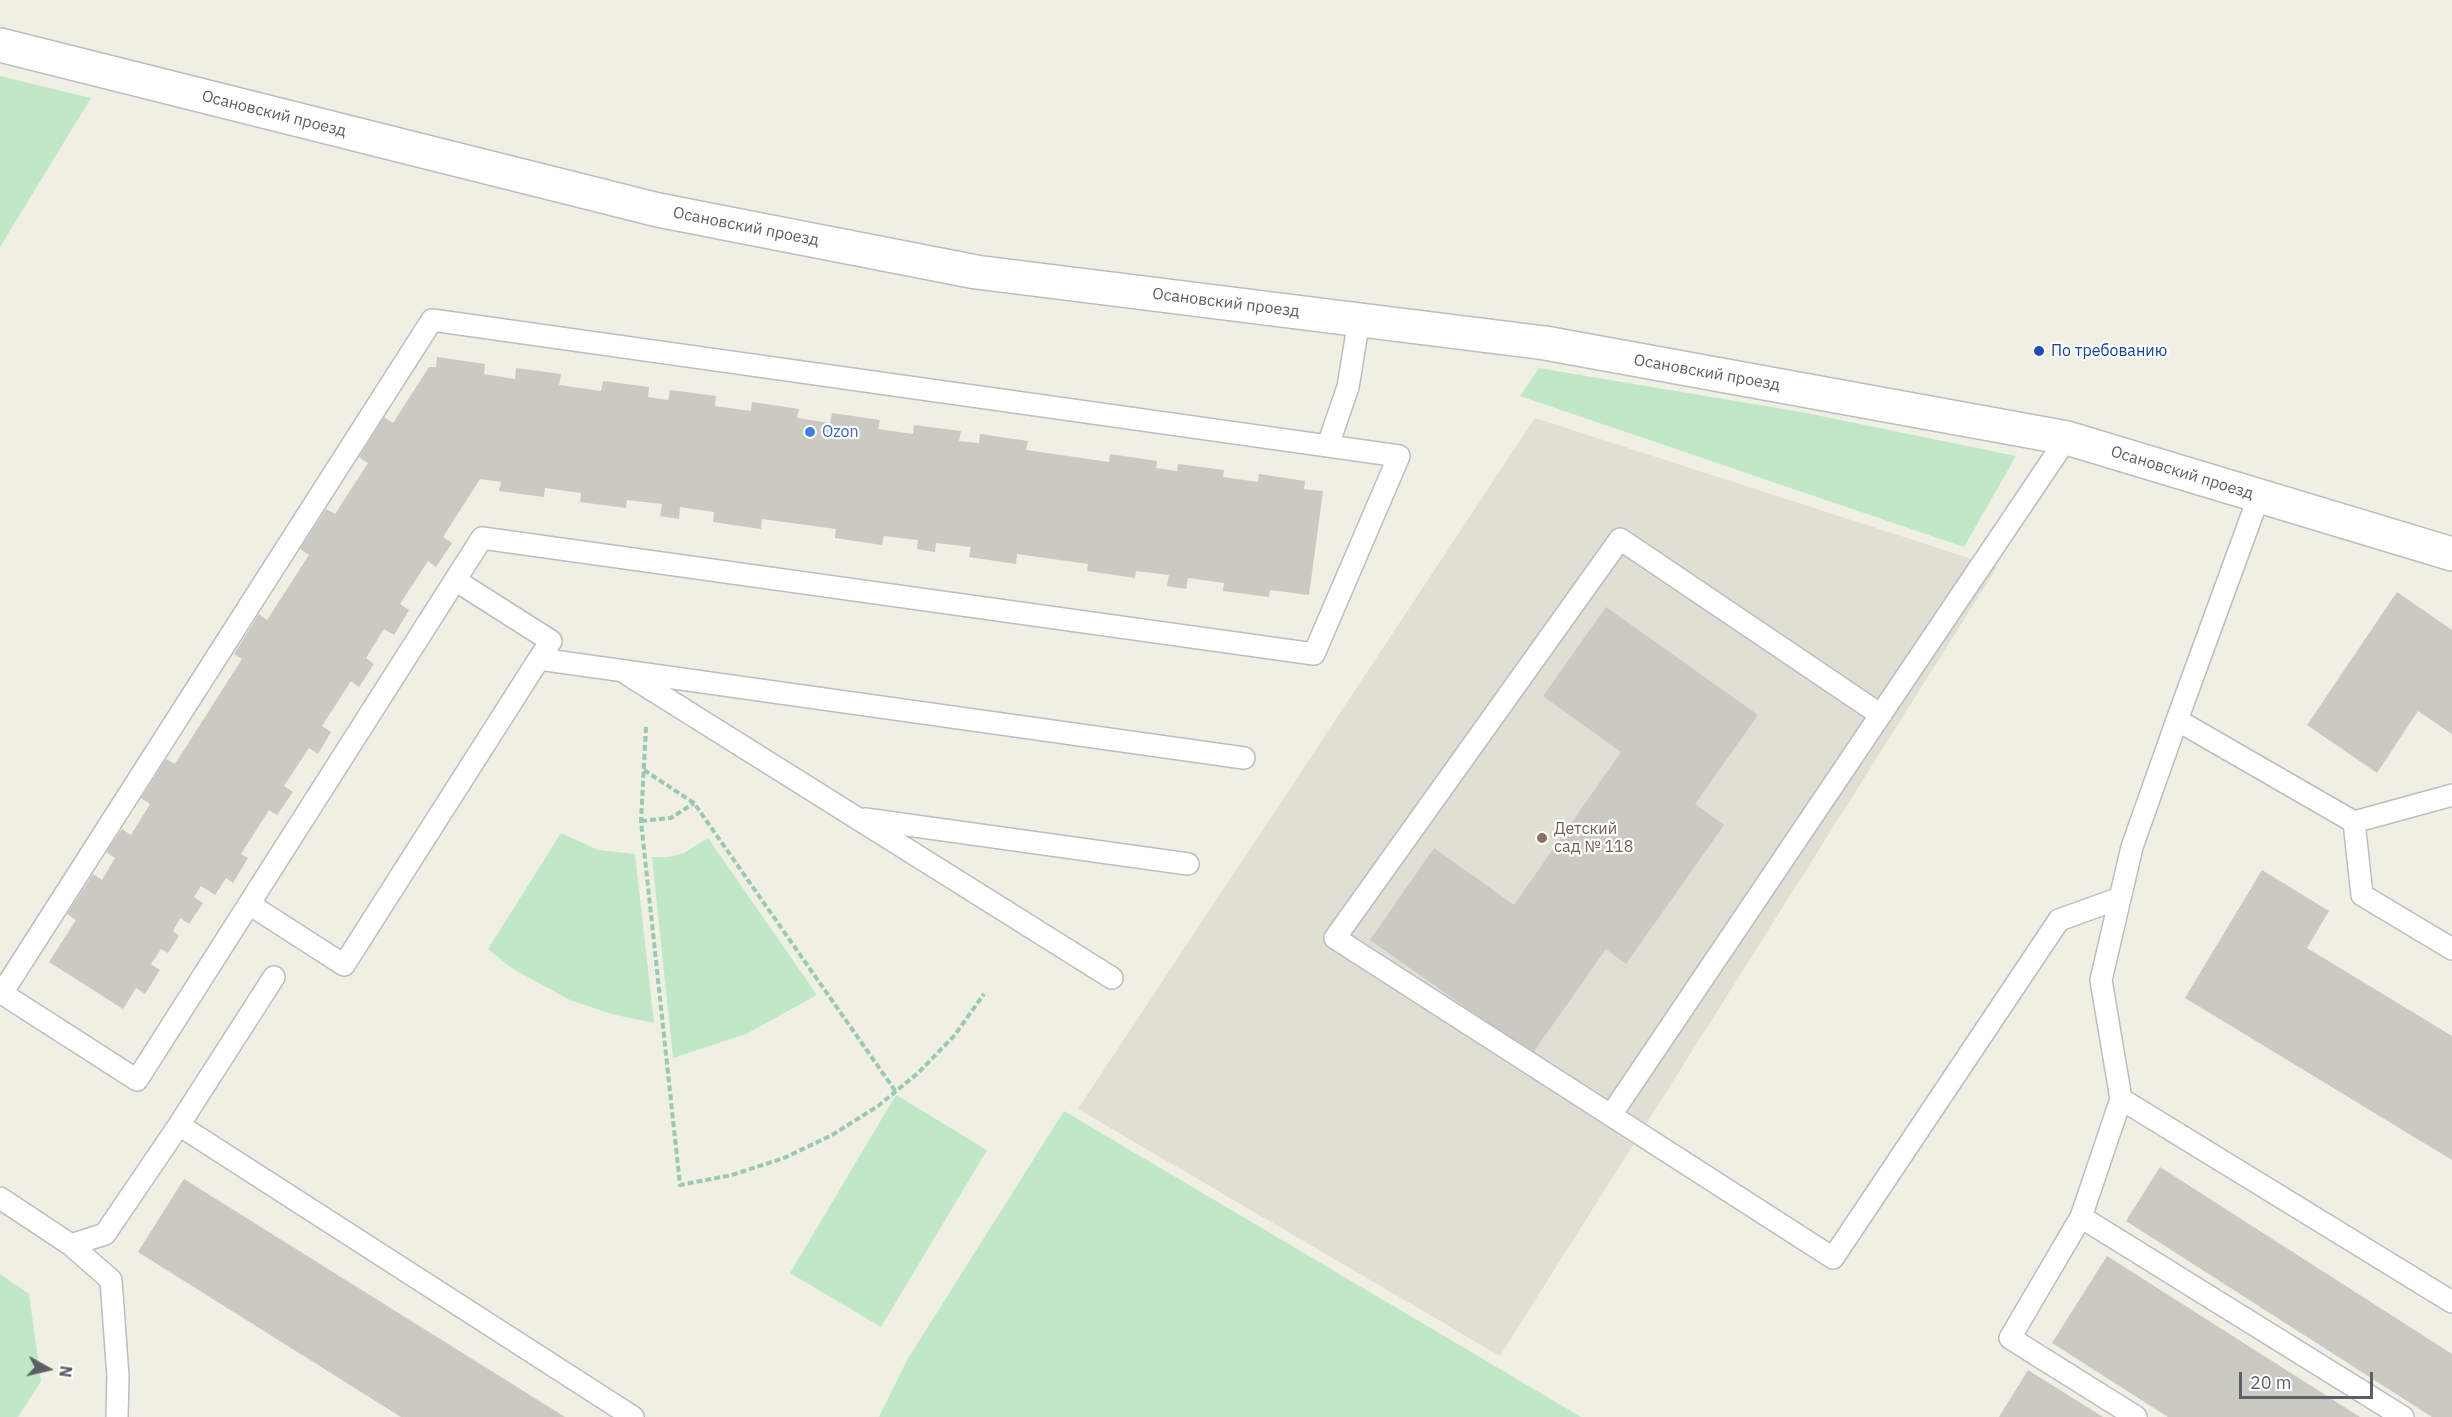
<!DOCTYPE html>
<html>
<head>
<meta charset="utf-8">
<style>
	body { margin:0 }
	#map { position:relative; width:2452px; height:1417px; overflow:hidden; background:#efefe4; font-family:"IBM Plex Sans",sans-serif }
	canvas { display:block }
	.north { position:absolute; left:18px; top:1339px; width:60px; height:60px; -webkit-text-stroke:4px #fff; paint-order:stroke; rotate:98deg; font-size:16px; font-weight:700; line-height:24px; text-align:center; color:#5c5f66 }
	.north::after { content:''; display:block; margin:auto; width:21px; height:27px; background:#5c5f66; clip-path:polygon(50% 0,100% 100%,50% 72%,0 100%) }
	.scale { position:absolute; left:2239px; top:1372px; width:134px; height:27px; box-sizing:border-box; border:3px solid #5c5f66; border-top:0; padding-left:8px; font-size:18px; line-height:21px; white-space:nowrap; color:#5c5f66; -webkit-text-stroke:4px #fff; paint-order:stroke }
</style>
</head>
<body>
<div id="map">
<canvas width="2452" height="1417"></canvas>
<div class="north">N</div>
<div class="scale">20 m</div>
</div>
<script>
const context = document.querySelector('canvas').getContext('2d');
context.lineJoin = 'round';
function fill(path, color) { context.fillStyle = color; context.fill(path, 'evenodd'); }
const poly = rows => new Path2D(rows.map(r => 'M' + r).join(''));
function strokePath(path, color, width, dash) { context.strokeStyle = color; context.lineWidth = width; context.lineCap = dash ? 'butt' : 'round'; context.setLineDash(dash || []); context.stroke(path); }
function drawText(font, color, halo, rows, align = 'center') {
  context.font = font + ' "IBM Plex Sans",sans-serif'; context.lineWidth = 4.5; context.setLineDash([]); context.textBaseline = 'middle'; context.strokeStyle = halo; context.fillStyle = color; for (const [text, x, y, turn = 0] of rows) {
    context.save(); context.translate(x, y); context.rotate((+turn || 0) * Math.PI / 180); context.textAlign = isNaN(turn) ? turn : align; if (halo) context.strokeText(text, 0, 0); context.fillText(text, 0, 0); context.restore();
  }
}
fill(poly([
	[1535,418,1997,567,1500,1356,1078,1109]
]), '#dfdfd3');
fill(poly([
	[0,76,91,98,0,247],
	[1539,368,1801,412,2016,456,1964,547,1520,396],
	[561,833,598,850,635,854,654,1023,611,1014,570,1000,513,969,488,949],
	[708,838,817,995,746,1034,673,1058,652,857,669,857,684,853],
	[896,1095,987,1150,881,1327,790,1273],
	[1064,1111,1581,1417,879,1417,907,1360],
	[0,1274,29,1294,41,1381,18,1417,0,1417]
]), '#c0e8c8');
fill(poly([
	[437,357,485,364,484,374,515,379,516,368,561,374,559,385,601,391,603,381,649,387,648,397,668,400,670,390,716,396,715,406,751,411,752,402,799,409,797,418,830,423,832,413,880,420,878,429,913,434,914,425,961,431,959,441,979,443,980,434,1028,441,1026,450,1109,462,1110,454,1157,461,1156,468,1177,471,1178,464,1224,470,1223,477,1258,482,1259,474,1305,481,1304,489,1323,491,1309,595,1270,590,1269,597,1223,591,1224,583,1188,578,1186,589,1167,586,1169,575,1136,571,1135,578,1087,571,1088,564,1017,554,1016,564,969,557,971,547,936,543,935,552,917,549,918,540,884,536,882,545,835,538,836,529,762,519,761,529,713,522,714,512,680,507,679,519,660,516,662,504,627,500,626,508,580,502,581,493,545,488,544,497,499,491,501,482,480,479,443,537,452,543,436,567,428,561,400,604,409,610,394,635,384,629,366,658,374,664,359,687,351,681,322,726,331,732,318,754,309,748,284,786,293,792,277,815,269,810,241,854,248,858,233,883,226,878,215,895,201,886,194,897,203,903,189,924,180,918,173,931,179,936,168,953,161,949,151,964,160,970,145,994,136,988,123,1009,49,962,76,920,67,914,93,874,102,880,115,858,106,852,122,829,131,835,150,804,141,798,166,759,175,764,242,659,234,654,259,614,267,620,309,555,300,549,326,509,335,514,368,463,359,457,384,417,393,423,429,367,436,367],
	[2397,592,2452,630,2452,734,2418,711,2377,773,2307,725],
	[1606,607,1758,715,1695,804,1724,825,1626,964,1606,949,1532,1054,1370,940,1434,848,1514,905,1621,752,1543,696],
	[2262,870,2329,911,2307,948,2452,1036,2452,1160,2185,998],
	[2160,1167,2452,1354,2452,1417,2432,1417,2126,1221],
	[184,1179,565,1417,401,1417,138,1252],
	[2107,1256,2360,1417,2168,1417,2052,1343],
	[2028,1370,2103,1417,1999,1417]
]), '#cac9c2');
const service = poly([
	[1328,445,1348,387,1359,320],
	[2259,496,2177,720,2354,822,2452,795],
	[539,659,1244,758],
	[627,674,1112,978],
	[1881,715,1620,539,1335,938,1833,1258,2059,920,2120,898],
	[865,819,1188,864],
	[2354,822,2362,895,2452,949],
	[249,904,344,965,539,659,551,641,455,580],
	[0,992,137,1080,482,538,1314,654,1399,456,432,320,2,993],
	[2121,1099,2452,1302],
	[1611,1115,2067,438],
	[179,1125,274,977],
	[0,1198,71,1245,111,1280,118,1377,117,1417],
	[2081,1217,2403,1417],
	[71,1245,105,1234,179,1125,633,1417],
	[2136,1417,2010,1338,2081,1217,2121,1099,2101,980,2132,847,2177,720]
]);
const minor = poly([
	[0,45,658,210,976,272,1545,343,2067,438,2452,554]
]);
strokePath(service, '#bcbdc4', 24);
strokePath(minor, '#bcbdc4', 36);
strokePath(poly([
	[646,727,641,821,680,1185,732,1175,784,1158,832,1135,878,1106,918,1073,954,1036,984,994],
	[644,770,694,803,896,1092],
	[641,821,671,818,694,803]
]), '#99c9b0', 4, [6, 3]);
strokePath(service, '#fff', 21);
strokePath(minor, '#fff', 33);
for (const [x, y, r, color] of [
	[2039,351,6,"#1a4fb4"],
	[810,432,6,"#3f7fe0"],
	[1542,838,6,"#8d6e63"]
]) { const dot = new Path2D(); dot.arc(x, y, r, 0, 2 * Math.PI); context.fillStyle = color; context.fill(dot); strokePath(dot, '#fff', 2); }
drawText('16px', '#5c5f66', '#fff', [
	["Осановский проезд",274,114,14],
	["Осановский проезд",746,227,11],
	["Осановский проезд",1226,303,7],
	["Осановский проезд",1707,373,10],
	["Осановский проезд",2182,473,17]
]);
drawText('16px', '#164399', '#fff', [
	["По требованию",2051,351]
], 'left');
drawText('16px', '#366cbe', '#fff', [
	["Ozon",822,432]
], 'left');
drawText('16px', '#785e54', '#fff', [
	["Детский",1554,829],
	["сад № 118",1554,847]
], 'left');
</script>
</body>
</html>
